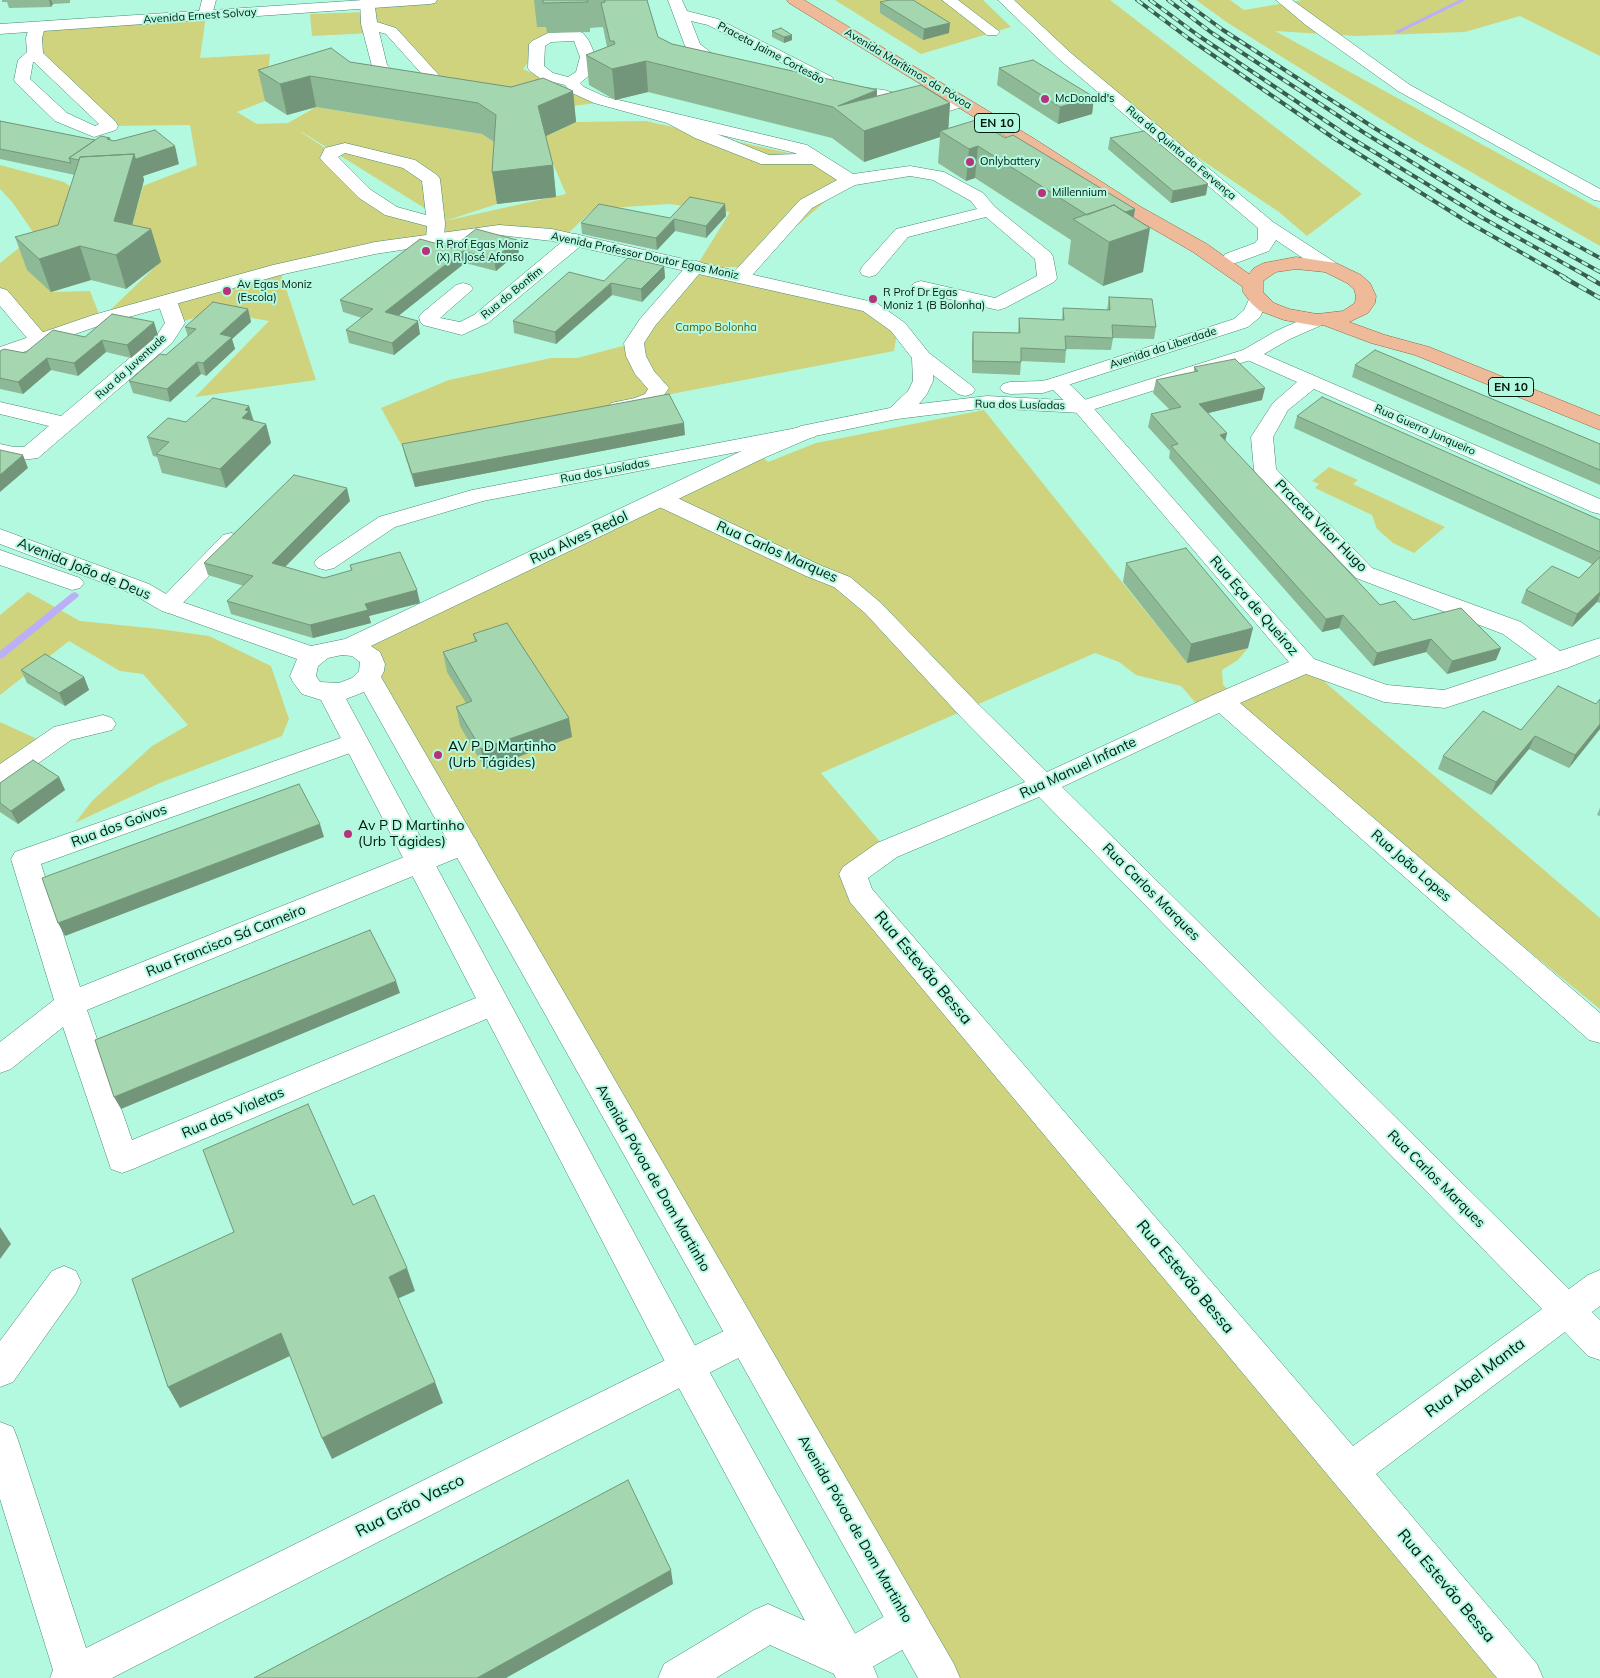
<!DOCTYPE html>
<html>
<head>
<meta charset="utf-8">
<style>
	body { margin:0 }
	canvas { display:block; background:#b3f9e0 }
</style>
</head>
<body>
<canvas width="1600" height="1678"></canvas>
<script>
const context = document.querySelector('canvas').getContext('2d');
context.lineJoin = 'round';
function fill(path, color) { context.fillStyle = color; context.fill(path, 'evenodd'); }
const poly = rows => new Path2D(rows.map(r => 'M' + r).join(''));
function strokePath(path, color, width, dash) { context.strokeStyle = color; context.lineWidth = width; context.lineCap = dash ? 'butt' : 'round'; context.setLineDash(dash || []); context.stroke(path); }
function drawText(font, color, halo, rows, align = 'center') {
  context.font = font + ' Mulish,sans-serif'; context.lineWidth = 4; context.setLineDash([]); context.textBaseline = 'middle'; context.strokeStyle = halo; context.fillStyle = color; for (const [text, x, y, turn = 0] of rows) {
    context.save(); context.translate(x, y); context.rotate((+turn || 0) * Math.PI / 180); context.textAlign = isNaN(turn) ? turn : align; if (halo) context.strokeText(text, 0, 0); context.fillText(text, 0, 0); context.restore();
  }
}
fill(poly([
	[430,0,544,0,548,38,523,69,597,103,547,109,458,109,391,31,370,24,371,33,312,36,310,14,367,12,367,4],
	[835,0,983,0,1011,27,921,54],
	[1005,0,1110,0,1362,194,1307,236,1279,212,1142,120],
	[1196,0,1230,0,1244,10,1303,0,1600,0,1600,56,1520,16,1465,32,1356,36,1275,31,1600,209,1600,246,1408,136,1228,23],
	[206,16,200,58,270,54,265,101,237,112,257,124,288,123,316,107,482,134,500,146,497,204,445,221,566,194,542,138,576,122,646,121,815,159,850,180,749,267,700,267,870,307,898,327,894,351,402,446,381,408,449,380,551,358,577,358,634,343,696,267,730,212,669,204,594,209,563,238,499,230,280,270,316,380,195,397,269,321,218,312,175,323,167,301,39,340,0,295,0,263,35,235,13,203,0,189,0,165,64,182,75,190,51,292,90,291,101,319,160,262,124,254,143,186,197,165,190,125,110,126,35,54,37,27],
	[301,132,302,132,442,219,391,211,331,152],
	[984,410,1187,663,1248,648,1238,660,1222,670,1223,685,1234,695,1202,710,1181,686,1136,675,1119,662,1095,653,821,773,887,850,853,873,1523,1678,940,1678,356,645,758,452,768,462,816,443],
	[1329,467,1358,480,1353,484,1445,527,1414,553,1393,543,1377,529,1372,515,1315,488,1319,484,1312,481],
	[28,592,80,621,159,629,209,636,271,666,289,719,282,736,160,783,75,823,92,801,152,746,188,725,143,674,120,671,69,641,0,695,0,615],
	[1305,665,1600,918,1600,1009,1230,707],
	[0,722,48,744,0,777]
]), '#cfd37d');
fill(poly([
	[1459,0,1466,0,1399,33,1394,32,1459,0],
	[75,592,79,595,78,597,3,658,0,659,0,651,72,593,75,592]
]), '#bbb0f8');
const minor = poly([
	[202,0,216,0,211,19,201,19,198,16,202,0],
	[360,0,374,0,377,22,396,28,459,97,461,100,457,106,445,106,443,103,445,100,386,34,379,32,387,65,413,90,411,93,399,93,373,70,361,24,360,0],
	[668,0,682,0,687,11,718,19,832,77,836,84,884,90,937,105,962,97,968,99,970,102,968,105,937,115,882,100,834,91,830,92,800,84,798,81,800,78,807,76,708,25,691,21,700,44,714,55,738,61,740,64,738,67,732,69,703,62,685,46,668,0],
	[942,0,958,0,1000,32,997,35,987,35,942,0],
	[998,0,1014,0,1072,54,1273,222,1336,263,1338,267,1336,271,1329,273,1322,271,1276,240,1269,251,1239,262,1232,264,1225,262,1223,258,1225,254,1255,243,1258,239,1258,228,1060,60,998,0],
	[1276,0,1292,0,1410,85,1600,189,1600,201,1594,200,1398,91,1307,26,1276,0],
	[37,22,42,24,45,27,42,38,43,53,116,122,118,126,116,130,94,137,55,121,16,83,14,80,18,60,27,52,26,38,29,27,32,24,37,22],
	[33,62,34,62,99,124,95,126,67,113,30,79,33,62],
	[578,31,583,33,589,41,596,57,591,74,580,83,584,87,606,97,807,145,853,174,910,166,944,172,983,193,995,207,1051,253,1053,257,1057,278,1054,282,1005,308,998,310,914,291,911,287,914,283,921,281,995,298,1037,276,1035,259,986,217,908,237,876,275,869,277,862,275,860,271,862,267,896,229,977,209,971,201,933,180,910,176,855,185,812,208,747,281,740,283,733,281,730,277,733,273,800,200,837,180,812,164,761,164,695,138,667,123,594,103,572,93,565,85,541,79,530,71,528,68,529,44,532,41,548,33,578,31],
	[574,41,580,57,576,72,568,77,553,73,544,66,545,46,551,42,574,41],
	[717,134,795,153,797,154,769,155,717,134],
	[345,143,415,160,437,175,440,179,445,223,444,239,442,243,435,245,428,243,426,239,427,226,385,215,359,198,323,162,320,158,325,148,345,143],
	[345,153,403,168,422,181,426,215,397,207,371,190,338,157,345,153],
	[576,234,583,236,585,240,583,244,488,323,462,335,423,325,420,321,419,317,422,313,456,285,463,283,470,285,473,289,440,318,460,322,474,315,569,236,576,234],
	[696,261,703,263,705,267,655,326,644,343,646,356,654,371,669,388,659,402,647,407,618,413,611,411,608,407,611,403,635,398,645,394,648,389,635,374,626,356,624,343,640,319,689,263,696,261],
	[0,288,7,290,46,336,49,340,46,344,39,346,32,344,0,306,0,288],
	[167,295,174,297,177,301,185,323,172,343,38,458,13,461,0,457,0,444,14,447,24,447,49,426,0,414,0,402,61,416,157,335,165,323,157,301,160,297,167,295],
	[1250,348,1600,499,1600,514,1592,512,1314,389,1288,410,1273,437,1276,469,1372,568,1521,622,1560,651,1600,638,1600,655,1567,668,1445,708,1384,702,1306,674,1240,703,1600,1013,1600,1043,1589,1040,1219,713,1062,787,1569,1289,1588,1275,1600,1270,1600,1306,1592,1312,1600,1320,1600,1360,1588,1356,1565,1332,1376,1474,1537,1664,1543,1678,1497,1678,850,902,839,874,843,867,877,843,1025,782,960,716,865,613,834,587,806,576,653,504,650,499,653,494,661,492,669,494,822,566,850,577,881,603,978,704,1047,772,1213,695,1289,662,1075,411,1050,387,1047,383,1050,379,1057,377,1064,379,1089,403,1314,659,1387,685,1444,690,1537,659,1503,634,1356,578,1257,475,1254,470,1251,437,1273,403,1297,382,1243,358,1240,354,1243,350,1250,348],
	[1039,797,1542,1309,1353,1446,872,889,868,878,897,857,1039,797],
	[807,426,815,427,818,432,815,437,483,501,395,527,334,568,326,570,318,568,314,563,318,558,379,517,472,490,807,426],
	[231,533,239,535,242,540,239,545,176,610,168,613,160,610,156,605,160,600,223,535,231,533],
	[103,715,112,718,116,724,112,730,71,740,9,784,0,786,0,764,54,727,103,715],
	[355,733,364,736,368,742,364,748,41,864,80,987,454,837,464,834,474,837,478,844,474,851,87,1010,132,1140,483,995,494,991,505,995,509,1003,505,1011,133,1169,122,1173,111,1169,63,1027,11,1069,0,1073,0,1042,54,1000,11,859,15,852,355,733],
	[64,1266,76,1271,81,1282,76,1293,13,1382,0,1387,0,1341,52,1271,64,1266],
	[744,1321,756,1325,762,1337,756,1349,112,1678,50,1678,53,1670,0,1499,0,1422,13,1427,18,1440,86,1648,744,1321],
	[768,1604,846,1639,895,1610,909,1604,923,1610,929,1624,923,1638,853,1678,843,1678,770,1645,716,1678,658,1678,664,1664,754,1610,768,1604]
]);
const tertiary = poly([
	[364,0,437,0,435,3,430,4,0,34,0,24,364,0],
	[499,225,552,229,877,303,905,323,929,353,972,386,975,390,972,394,965,396,958,394,933,375,933,381,927,394,919,404,987,396,1081,401,1243,350,1276,331,1310,316,1317,314,1324,316,1327,320,1324,324,1290,339,1257,358,1082,413,987,408,897,419,815,436,766,457,371,646,380,652,385,664,384,671,381,677,954,1664,960,1678,918,1678,364,692,346,699,700,1355,872,1664,878,1678,836,1678,674,1379,321,700,302,694,293,682,290,676,297,659,160,610,133,594,0,544,0,529,149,584,176,600,311,646,345,639,750,447,801,426,890,408,908,391,913,381,912,358,891,331,863,311,552,241,499,235,375,254,284,274,107,323,0,360,0,347,93,315,273,265,375,242,499,225],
	[342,655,352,656,360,662,359,671,352,678,339,683,320,682,316,676,318,666,328,658,342,655],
	[1258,293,1265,295,1268,299,1260,317,1248,327,1043,393,1010,394,1003,392,1000,388,1003,384,1010,382,1042,381,1050,379,1234,319,1244,310,1251,295,1258,293],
	[0,550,80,578,84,583,80,588,72,590,0,565,0,550]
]);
const primary = poly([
	[787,0,804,0,1033,138,1141,207,1207,244,1249,274,1254,268,1264,263,1296,257,1336,263,1361,275,1370,283,1376,296,1375,303,1368,313,1349,322,1385,335,1429,347,1600,416,1600,430,1415,355,1371,343,1323,325,1317,326,1284,320,1260,311,1251,303,1243,292,1243,287,1193,252,1129,215,1021,146,789,3,787,0],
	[1296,269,1325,272,1347,283,1354,289,1356,296,1355,303,1343,311,1317,314,1289,309,1274,303,1263,292,1263,281,1276,272,1296,269]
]);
strokePath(minor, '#458973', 1);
strokePath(tertiary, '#458973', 1);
strokePath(primary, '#94633e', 1);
fill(minor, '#fff');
fill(tertiary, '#fff');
fill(primary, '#efba9a');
const railFar1 = poly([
	[1137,0,1188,38,1335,139,1466,221,1566,278],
	[1150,0,1199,36,1348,136,1481,217,1590,278],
	[1168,0,1212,33,1363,132,1496,214,1600,272],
	[1182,0,1223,30,1376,129,1512,210,1600,258]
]);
const rail = poly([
	[1563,277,1600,298],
	[1588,277,1600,284]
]);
strokePath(railFar1, '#385e51', 4);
strokePath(rail, '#385e51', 4.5);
strokePath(railFar1, '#b3f9e0', 2.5, [7]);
strokePath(rail, '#b3f9e0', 3, [9]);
fill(poly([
	[2,0,70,0,70,3,53,4,51,7,9,8,7,2,2,2],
	[534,0,647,0,658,37,672,44,877,90,877,96,950,103,948,129,1005,138,1135,209,1133,218,1143,272,1103,286,1068,264,1071,240,975,178,966,181,938,163,940,137,864,162,832,138,648,92,615,100,589,85,586,55,607,47,603,27,590,28,590,32,547,33,546,27,537,27],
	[880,2,949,33,923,40,880,13],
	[772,31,792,40,784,43,772,37],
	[350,62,511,87,573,91,576,122,545,136,553,165,556,197,497,204,494,142,482,134,316,107,287,115,265,101,258,70],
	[999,68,1094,97,1092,114,1058,124,997,85],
	[0,121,95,140,110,138,111,140,179,164,143,176,144,180,132,225,151,229,161,262,126,289,91,280,51,292,27,270,15,237,58,225,75,175,0,159],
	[1110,138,1206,195,1171,203,1108,149],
	[725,204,726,216,706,238,675,231,657,250,582,234,581,223,670,218],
	[452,248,519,252,496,271,465,263,398,316,420,334,394,355,349,343,346,330,362,318,343,312,340,300],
	[664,266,665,278,642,302,612,295,556,344,514,333,513,321,604,281],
	[1109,297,1156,327,1154,339,1113,338,1111,350,1066,349,1065,363,1021,361,1020,375,972,373,972,344,973,332,1018,333,1019,318,1062,320,1063,308,1107,310],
	[248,309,251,322,232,339,235,349,206,376,201,374,170,402,133,393,129,381,166,355,188,337,185,327],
	[158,335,131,358,106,352,78,376,51,370,23,394,0,389,0,351,25,353,85,337],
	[1355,365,1600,444,1600,485,1352,377],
	[1194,367,1262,400,1208,413,1227,433,1225,441,1380,605,1413,620,1496,660,1447,674,1426,652,1373,666,1339,628,1322,632,1169,458,1170,451,1148,427,1151,414,1170,410,1153,393,1156,380,1194,372],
	[249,406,254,421,266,424,271,443,226,488,162,473,157,457,153,456,147,437,186,422],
	[1297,416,1600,520,1600,603,1597,602,1572,627,1521,603,1526,590,1579,578,1592,564,1294,428],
	[685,435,415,487,405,456,402,444],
	[350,501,285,567,324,578,351,571,350,565,420,603,369,616,371,623,313,638,231,614,227,601,244,586,208,575,204,563],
	[1126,563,1248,648,1187,663,1123,582],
	[473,634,572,737,485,769,460,726,456,707,466,703,447,672,443,652,475,642],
	[21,670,84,677,89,690,65,706,27,683],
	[1596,704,1600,729,1569,768,1529,749,1491,795,1438,769,1443,756],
	[59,777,65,790,18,824,0,812,0,783],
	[1600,808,1600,816,1597,815]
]), '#8db996');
fill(poly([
	[49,0,51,0,53,4,51,7],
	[950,23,949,33,923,40,924,29],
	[792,35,792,40,784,43,784,37],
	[646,61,648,92,615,100,612,69],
	[310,76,316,107,287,115,280,84],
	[877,90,876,121,838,106],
	[573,91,576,122,542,138,538,106],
	[1094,97,1092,114,1058,124,1060,107],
	[950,103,948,135,940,131,940,137,864,162,864,131],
	[175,146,179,164,143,176,144,180,126,248,151,229,161,262,126,289,116,255,114,221,134,154,136,159],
	[978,146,975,178,966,181,969,149],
	[553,165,556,197,497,204,492,172],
	[1208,184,1206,195,1171,203,1173,191],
	[725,204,726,216,706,238,706,226],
	[1135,209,1131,234,1150,228,1143,272,1103,286,1109,242,1098,222],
	[674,219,675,231,657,250,656,238],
	[517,240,519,252,496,271,494,259],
	[80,246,91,280,51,292,39,259],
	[463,251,465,263,387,325,385,312],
	[664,266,665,278,642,302,641,289],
	[611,283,612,295,556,344,555,332],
	[248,309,251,322,232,339,235,349,206,376,203,363,220,334],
	[418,321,420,334,394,355,392,343],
	[154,322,158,335,131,358,127,345],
	[102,340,106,352,78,376,74,363],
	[47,358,51,370,23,394,18,382],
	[197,362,201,374,170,402,167,389],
	[1265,388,1262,400,1196,416,1199,404],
	[249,406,254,424,242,418,245,410],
	[684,423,685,435,415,487,412,474],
	[266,424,271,443,226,488,220,469],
	[1227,433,1224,446,1220,435],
	[23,455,28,468,0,492,0,475],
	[347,488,350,501,276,576,272,563],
	[417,590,420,603,369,616,371,623,313,638,310,625,365,604],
	[1600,592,1600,595,1597,602,1572,627,1577,614],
	[1343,615,1339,628,1322,632,1326,619],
	[1253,628,1248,648,1187,663,1191,644],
	[1431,639,1426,652,1373,666,1377,653],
	[1501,648,1496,660,1447,674,1452,661],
	[84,677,89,690,65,706,59,693],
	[569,718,572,737,485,769,481,749],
	[1600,724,1600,729,1569,768,1575,755],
	[1535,736,1529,749,1491,795,1496,782],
	[59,777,65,790,18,824,11,811],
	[320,824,324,837,65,936,58,923],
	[396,981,400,993,121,1109,114,1097],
	[0,1227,11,1244,0,1259],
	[407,1268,415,1291,397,1299,389,1277],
	[281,1333,292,1355,180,1408,168,1387],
	[435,1382,443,1403,332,1459,322,1438],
	[671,1570,673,1584,506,1678,477,1678]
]), '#73967a');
const building = poly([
	[543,0,587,0,588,2,543,3,543,0],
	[605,0,647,0,658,37,672,44,877,90,838,106,921,85,950,103,864,131,833,107,646,61,612,69,586,55,615,44,614,41,610,41,601,3,605,2,605,0],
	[890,0,913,0,950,23,924,29,880,2,890,0],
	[781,28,792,35,784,37,772,31,781,28],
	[331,48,350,62,511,87,543,78,573,91,538,106,553,165,492,172,496,115,478,103,310,76,280,84,258,70,331,48],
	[1033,60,1094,97,1060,107,999,68,1033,60],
	[976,120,1005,138,1013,135,1135,209,1125,212,1114,205,1087,215,978,146,969,149,940,131,976,120],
	[0,121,95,140,69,158,71,163,0,149,0,121],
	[155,130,175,146,136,159,136,161,134,154,80,157,79,160,69,158,101,136,110,138,107,139,114,141,155,130],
	[1144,131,1208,184,1173,191,1110,138,1144,131],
	[134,154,114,221,151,229,116,255,80,246,39,259,15,237,58,225,80,157,134,154],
	[690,197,725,204,706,226,674,219,656,238,581,223,599,204,670,218,690,197],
	[1114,205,1150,228,1109,242,1073,219,1114,205],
	[476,229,517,240,494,259,463,251,385,312,418,321,392,343,346,330,373,309,340,300,420,239,452,248,476,229],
	[628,258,664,266,641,289,611,283,555,332,513,321,569,272,604,281,628,258],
	[1109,297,1152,299,1156,327,1112,325,1113,338,1065,336,1066,350,1021,348,1021,362,973,361,973,332,1020,333,1019,318,1064,320,1063,308,1110,310,1109,297],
	[213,302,248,309,220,334,232,337,203,363,197,362,167,389,129,381,160,354,166,355,196,329,185,327,213,302],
	[112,314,154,322,127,345,102,340,74,363,47,358,18,382,0,378,0,351,4,349,25,353,53,330,85,337,112,314],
	[1375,350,1600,444,1600,470,1355,365,1375,350],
	[1235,359,1265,388,1199,404,1227,433,1220,435,1380,605,1395,601,1413,620,1461,608,1501,648,1452,661,1431,639,1377,653,1343,615,1326,619,1171,446,1178,444,1151,414,1181,407,1156,380,1198,371,1194,367,1235,359],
	[669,394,684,423,412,474,402,444,669,394],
	[1322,397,1600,520,1600,552,1297,416,1322,397],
	[213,398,249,406,245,410,249,411,242,418,266,424,220,469,156,454,169,442,147,437,168,418,186,422,213,398],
	[0,450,23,455,0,475,0,450],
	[294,475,347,488,272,563,324,578,352,570,350,565,400,552,417,590,365,604,368,610,310,625,227,601,253,576,204,563,294,475],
	[1186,548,1253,628,1191,644,1126,563,1186,548],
	[1600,557,1600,592,1577,614,1526,590,1552,566,1579,578,1600,557],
	[507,623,569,718,481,749,456,707,472,701,443,652,477,641,473,634,507,623],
	[45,654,84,677,59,693,21,670,45,654],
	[1558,686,1596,704,1600,699,1600,724,1575,755,1535,736,1496,782,1443,756,1483,711,1521,730,1558,686],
	[33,760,59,777,11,811,0,803,0,783,33,760],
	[299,784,320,824,58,923,42,878,299,784],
	[370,930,396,981,114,1097,95,1040,370,930],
	[308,1104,353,1205,374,1195,407,1268,389,1277,435,1382,322,1438,281,1333,168,1387,132,1279,234,1232,203,1150,308,1104],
	[628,1480,671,1570,477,1678,254,1678,628,1480]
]);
fill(building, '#a4d7af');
strokePath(building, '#73967a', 1);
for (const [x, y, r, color] of [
	[1045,99,5,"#b6337b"],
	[970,162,5,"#b6337b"],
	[1042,193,5,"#b6337b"],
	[426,251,5,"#b6337b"],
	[227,291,5,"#b6337b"],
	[873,299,5,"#b6337b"],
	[438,755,5,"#b6337b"],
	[348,834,5,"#b6337b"]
]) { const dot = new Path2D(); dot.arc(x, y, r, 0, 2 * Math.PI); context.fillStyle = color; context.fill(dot); strokePath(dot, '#b3f9e0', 2); }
drawText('11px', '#001810', '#b3f9e0', [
	["Avenida Ernest Solvay",200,16,-4],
	["Praceta Jaime Cortesão",771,53,28],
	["Avenida Marítimos da Póvoa",908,69,31],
	["Rua da Quinta da Fervença",1181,153,40],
	["Avenida Professor Doutor Egas Moniz",645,256,12],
	["Rua do Bonfim",512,293,-39],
	["Avenida da Liberdade",1163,348,-18],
	["Rua da Juventude",131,367,-42],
	["Rua dos Lusíadas",1020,405,1],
	["Rua Guerra Junqueiro",1425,430,24],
	["Rua dos Lusíadas",605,471,-11]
]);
drawText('11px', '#001810', '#b3f9e0', [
	["McDonald's",1055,99],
	["Onlybattery",980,162],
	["Millennium",1052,193],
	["R Prof Egas Moniz",436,245],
	["(X) R José Afonso",436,258],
	["Av Egas Moniz",237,285],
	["(Escola)",237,298],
	["R Prof Dr Egas",883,293],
	["Moniz 1 (B Bolonha)",883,306]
], 'left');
drawText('11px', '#5a5c0e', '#b3f9e0', [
	["Campo Bolonha",716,328]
]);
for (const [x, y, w] of [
	[997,123,45],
	[1511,387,45]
]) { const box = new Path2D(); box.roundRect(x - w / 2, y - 9.5, w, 19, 4); context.fillStyle = '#b3f9e0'; context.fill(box); strokePath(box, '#001810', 1); }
drawText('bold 12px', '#001810', null, [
	["EN 10",997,123],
	["EN 10",1511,387]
]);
drawText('14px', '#001810', '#b3f9e0', [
	["Praceta Vitor Hugo",1321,526,45],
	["Rua Alves Redol",579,538,-25],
	["Rua Carlos Marques",777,552,24],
	["Avenida João de Deus",84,569,22],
	["Rua Eça de Queiroz",1254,606,49],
	["Rua Manuel Infante",1078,768,-25],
	["Rua dos Goivos",119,826,-20],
	["Rua João Lopes",1411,866,41],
	["Rua Carlos Marques",1151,892,45],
	["Rua Francisco Sá Carneiro",226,941,-22],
	["Rua das Violetas",233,1113,-23],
	["Avenida Póvoa de Dom Martinho",653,1178,60],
	["Rua Carlos Marques",1436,1179,45],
	["Avenida Póvoa de Dom Martinho",855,1529,60]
]);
drawText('14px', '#001810', '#b3f9e0', [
	["AV P D Martinho",448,747],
	["(Urb Tágides)",448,763],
	["Av P D Martinho",358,826],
	["(Urb Tágides)",358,842]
], 'left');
drawText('16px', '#001810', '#b3f9e0', [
	["Rua Estevão Bessa",923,968,50],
	["Rua Estevão Bessa",1185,1277,50],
	["Rua Abel Manta",1475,1378,-37],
	["Rua Grão Vasco",410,1506,-27],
	["Rua Estevão Bessa",1446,1586,50]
]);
</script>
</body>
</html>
